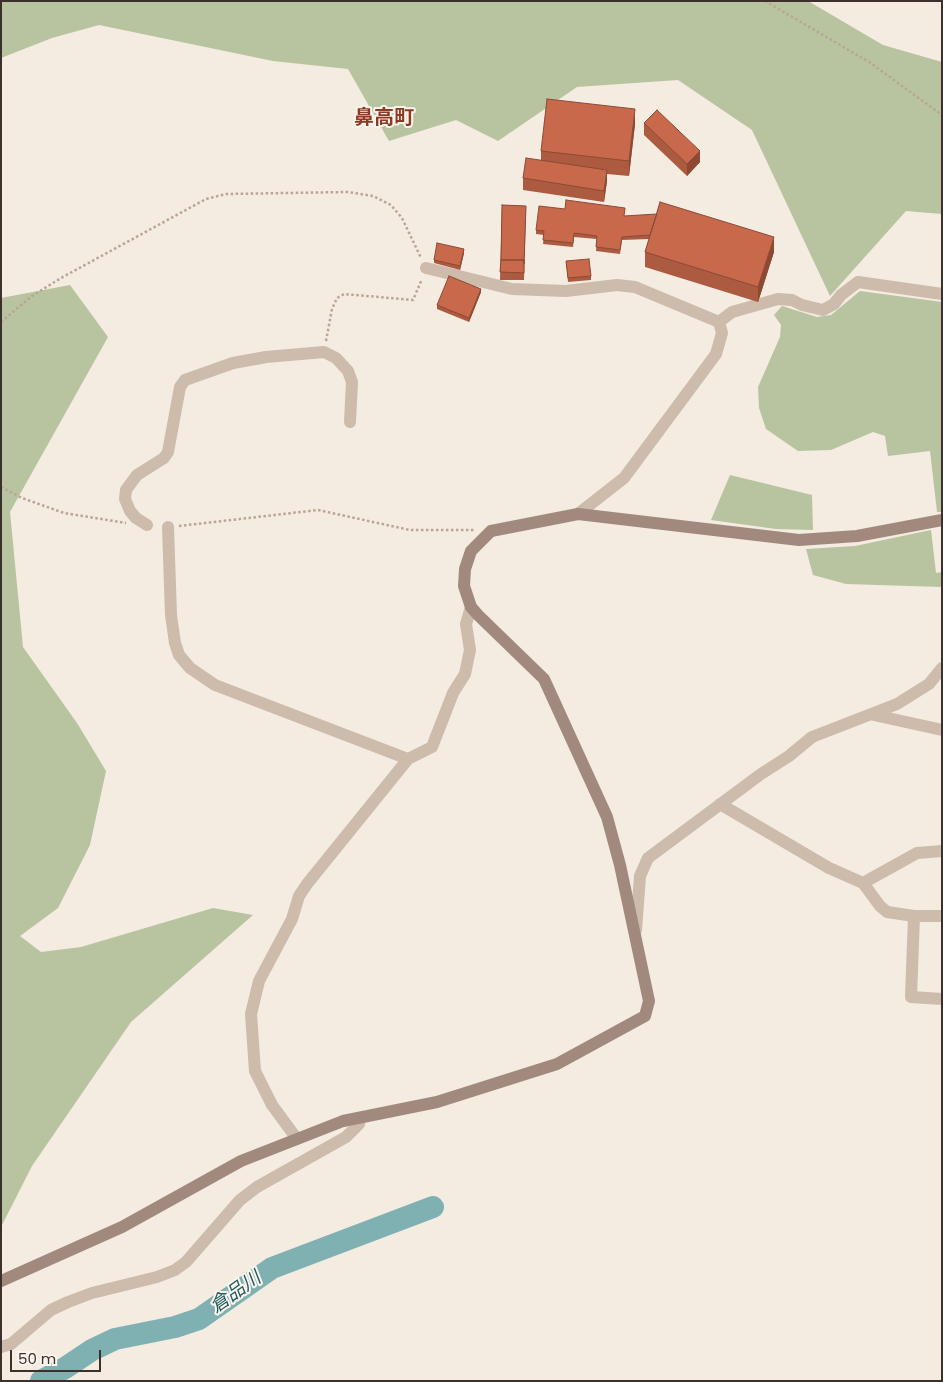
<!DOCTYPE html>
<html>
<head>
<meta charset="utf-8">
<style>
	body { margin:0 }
	#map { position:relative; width:943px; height:1382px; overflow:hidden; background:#f4ebe1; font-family:Poppins,sans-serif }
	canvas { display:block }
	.frame { position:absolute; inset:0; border:2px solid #3b302b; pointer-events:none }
	.scale { position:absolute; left:10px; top:1350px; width:91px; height:22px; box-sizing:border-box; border:2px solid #3b302b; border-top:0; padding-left:6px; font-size:15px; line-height:18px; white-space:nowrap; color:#3b302b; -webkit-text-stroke:4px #fbf5ee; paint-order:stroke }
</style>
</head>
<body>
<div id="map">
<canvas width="943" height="1382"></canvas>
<div class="frame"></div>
<div class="scale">50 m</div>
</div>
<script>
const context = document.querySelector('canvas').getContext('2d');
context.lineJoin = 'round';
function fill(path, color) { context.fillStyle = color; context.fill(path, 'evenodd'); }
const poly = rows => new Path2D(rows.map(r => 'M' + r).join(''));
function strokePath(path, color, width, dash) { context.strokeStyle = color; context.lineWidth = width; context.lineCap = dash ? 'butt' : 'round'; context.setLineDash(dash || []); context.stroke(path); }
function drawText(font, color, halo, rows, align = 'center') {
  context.font = font + ' Poppins,"Noto Sans JP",sans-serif'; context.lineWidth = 4; context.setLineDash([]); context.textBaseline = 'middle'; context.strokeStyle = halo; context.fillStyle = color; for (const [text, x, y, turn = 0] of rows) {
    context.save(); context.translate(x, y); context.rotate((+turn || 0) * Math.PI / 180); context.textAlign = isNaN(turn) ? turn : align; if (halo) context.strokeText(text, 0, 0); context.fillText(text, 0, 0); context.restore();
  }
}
fill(poly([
	[1,1,808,1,883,45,942,62,942,214,906,211,830,296,752,130,678,80,577,87,498,141,456,120,389,141,348,69,273,61,99,25,52,38,1,58],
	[70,285,108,337,10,512,23,647,77,723,106,771,90,845,58,908,20,936,41,952,81,947,213,908,253,915,131,1022,32,1166,1,1227,1,298],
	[860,291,942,302,942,512,937,512,930,451,888,456,885,436,873,432,831,450,798,451,766,429,759,408,758,387,780,337,781,325,774,315,782,306,817,317,831,315],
	[730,475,812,495,813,530,776,529,711,520],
	[931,530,936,573,942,572,942,587,846,584,813,575,806,549,855,546]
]), '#b8c4a0');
strokePath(poly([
	[41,1381,65,1368,92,1350,115,1339,175,1327,199,1319,272,1268,433,1207]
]), '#7fb0b2', 22);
strokePath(poly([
	[765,1,869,62,942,115],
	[1,322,32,296,61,278,206,199,226,194,348,192,373,196,391,205,402,218,421,258],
	[326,341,332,309,337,298,344,294,413,300,422,279],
	[1,487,22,498,64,513,126,523],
	[179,526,318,510,410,530,475,530]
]), '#b9a596', 2.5, [2.5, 2.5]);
strokePath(poly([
	[426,268,512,289,566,291,617,285,635,287,719,322,722,333,716,354,624,478,578,514],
	[719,322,732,312,778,299,792,300,802,305,823,310,834,304,841,295,858,282,942,294],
	[147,525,136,518,130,511,125,499,126,490,137,475,164,458,168,452,180,387,185,380,233,363,266,357,324,352,336,358,348,371,352,382,350,422],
	[168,527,171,615,175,643,179,655,190,668,215,685,408,759],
	[874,715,942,730],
	[720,804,829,868,863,883,880,906,887,912,914,916,942,916],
	[863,883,917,853,942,851],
	[914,916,911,997,942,999],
	[636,930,640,876,648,858,761,774,789,756,812,737,897,704,929,684,942,668],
	[297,1139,272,1105,255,1071,251,1014,259,981,292,919,299,896,307,884,408,759,432,747,453,693,465,674,470,650,466,624,471,607],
	[1,1347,11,1344,51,1310,68,1302,92,1293,157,1277,175,1270,186,1262,240,1200,257,1187,346,1137,359,1124,360,1118]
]), '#cdbbac', 12);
strokePath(poly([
	[1,1281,122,1227,241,1161,343,1121,437,1102,557,1064,645,1016,649,1001,620,865,607,817,544,679,478,615,471,607,464,586,465,569,471,551,491,531,578,514,799,540,857,536,942,520]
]), '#a18a7d', 12);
fill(poly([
	[644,123,700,162,687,176,644,135],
	[635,124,629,176,607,174,607,181,604,202,523,190,523,178,541,160,541,151],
	[502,205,526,206,524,280,500,280],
	[625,216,774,252,758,302,645,267,645,252,649,239,622,240,620,254,596,251,597,239,574,237,573,247,543,244,544,235,536,234,536,230],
	[464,253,460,270,434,263,434,260],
	[566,261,591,276,591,280,568,282],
	[481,292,469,322,437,309,437,305]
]), '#ac5a40');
fill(poly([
	[635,109,635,124,629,176,629,161],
	[700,151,700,162,687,176,687,164],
	[607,170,607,181,604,202,604,191],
	[774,237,774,252,758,302,758,287],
	[464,249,464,253,460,270,460,266],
	[481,289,481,292,469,322,469,318]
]), '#8c4a34');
const building = poly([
	[547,99,635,109,629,161,541,151,547,99],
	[657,110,700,151,687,164,644,123,657,110],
	[526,158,607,170,604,191,523,178,526,158],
	[566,200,625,208,624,216,657,214,650,235,622,237,620,250,596,247,597,236,574,233,573,243,543,240,544,231,536,230,539,206,565,209,566,200],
	[660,202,774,237,758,287,645,252,660,202],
	[502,205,526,206,524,264,524,260,501,260,502,205],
	[437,243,464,249,460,266,434,260,437,243],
	[589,259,591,276,568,278,566,261,589,259],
	[501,260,524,260,524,273,500,272,501,260],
	[449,276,481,289,469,318,437,305,449,276]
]);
fill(building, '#c8694b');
strokePath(building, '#8c4a34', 1);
drawText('italic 19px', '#1f5a5e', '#fbf5ee', [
	["倉品川",236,1293,-35]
]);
drawText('bold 20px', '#8c3b22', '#fbf5ee', [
	["鼻高町",384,119]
]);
</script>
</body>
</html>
